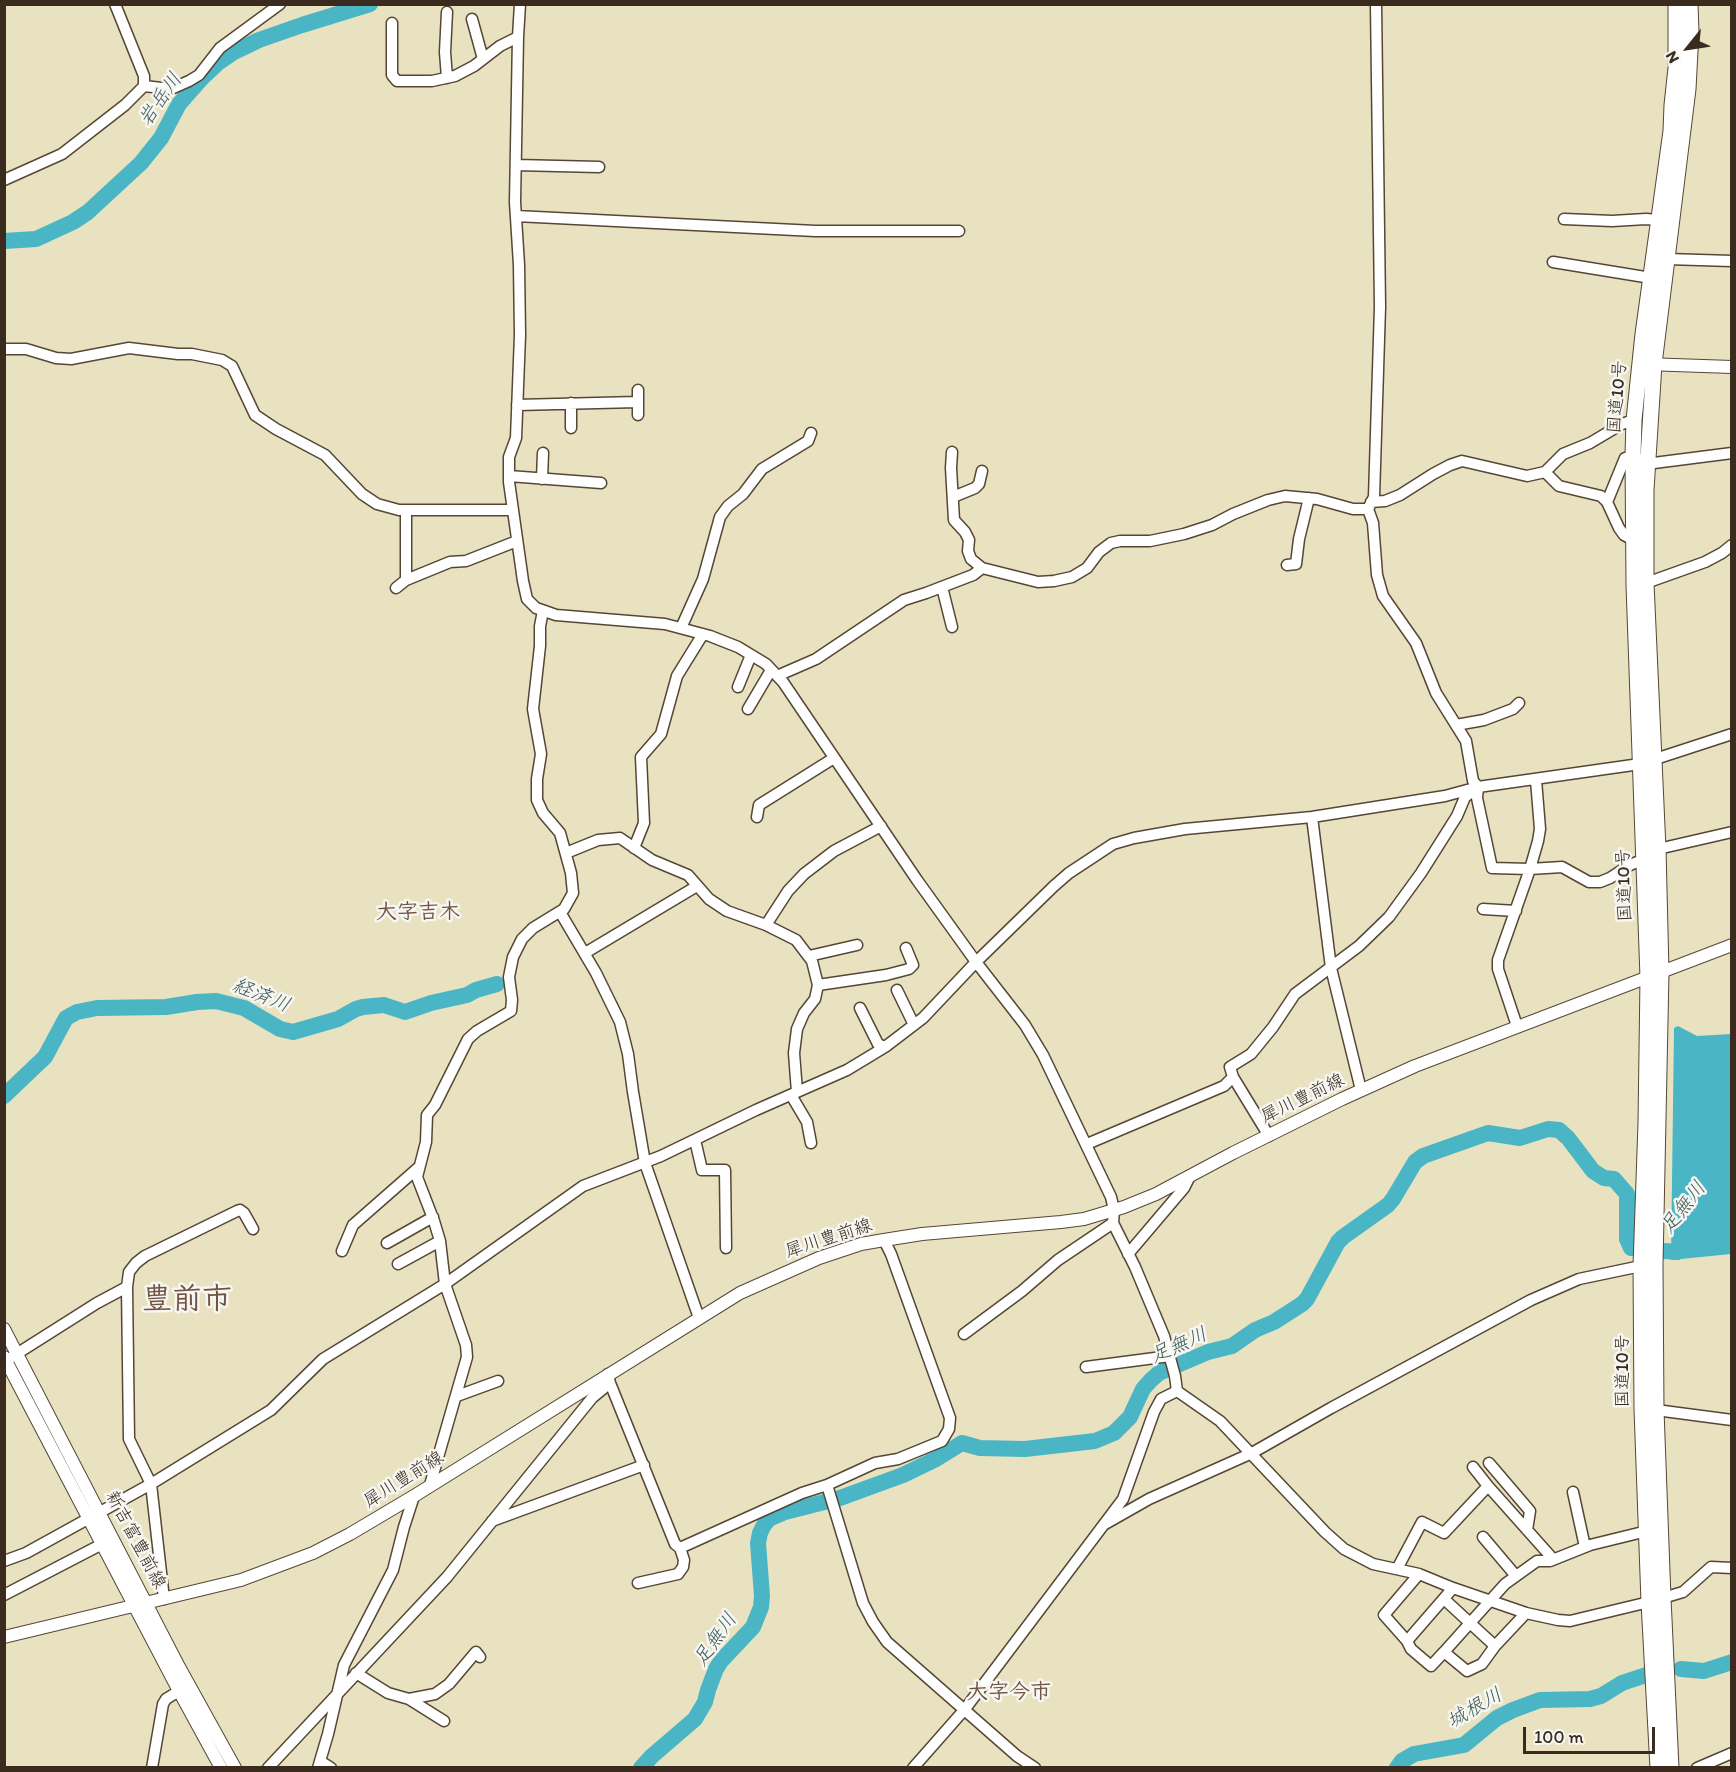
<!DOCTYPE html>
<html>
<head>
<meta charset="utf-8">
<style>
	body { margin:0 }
	#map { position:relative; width:1736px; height:1772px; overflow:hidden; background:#e8e2c0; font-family:Itim,sans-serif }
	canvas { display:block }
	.frame { position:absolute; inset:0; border:6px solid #3b2a1e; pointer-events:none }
	.north { position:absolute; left:1658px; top:18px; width:60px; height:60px; -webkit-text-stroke:4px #f6f6f2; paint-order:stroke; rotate:240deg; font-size:16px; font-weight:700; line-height:24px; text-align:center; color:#3b2a1e }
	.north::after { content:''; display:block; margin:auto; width:21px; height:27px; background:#3b2a1e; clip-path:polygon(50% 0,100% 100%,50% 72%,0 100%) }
	.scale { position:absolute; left:1523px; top:1727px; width:132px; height:27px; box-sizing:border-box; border:3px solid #3b2a1e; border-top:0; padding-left:8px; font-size:18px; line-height:21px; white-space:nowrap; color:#3b2a1e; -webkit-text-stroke:4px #f6f6f2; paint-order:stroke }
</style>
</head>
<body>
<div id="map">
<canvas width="1736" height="1772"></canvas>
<div class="frame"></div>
<div class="north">N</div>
<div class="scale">100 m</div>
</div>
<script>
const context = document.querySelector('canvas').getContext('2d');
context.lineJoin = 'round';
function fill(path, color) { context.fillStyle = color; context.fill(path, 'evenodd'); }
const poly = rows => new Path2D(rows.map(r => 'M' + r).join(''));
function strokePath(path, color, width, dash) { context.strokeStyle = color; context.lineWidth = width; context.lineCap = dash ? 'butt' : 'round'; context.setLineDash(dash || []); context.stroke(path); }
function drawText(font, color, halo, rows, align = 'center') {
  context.font = font + ' Itim,"Klee One",sans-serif'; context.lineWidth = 5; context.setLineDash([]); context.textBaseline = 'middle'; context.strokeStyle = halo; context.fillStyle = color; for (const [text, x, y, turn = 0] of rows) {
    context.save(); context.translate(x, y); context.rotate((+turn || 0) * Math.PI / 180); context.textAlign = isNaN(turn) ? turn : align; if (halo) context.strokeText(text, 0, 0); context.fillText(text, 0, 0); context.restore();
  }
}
fill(poly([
	[1678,1026,1697,1036,1731,1034,1731,1254,1671,1260,1674,1028]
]), '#49b5c5');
strokePath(poly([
	[4,241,36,239,73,222,88,212,141,163,161,138,179,104,202,78,218,63,234,52,259,40,302,25,370,4],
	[4,1096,45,1057,66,1018,77,1012,97,1008,166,1007,197,1002,216,1001,244,1008,280,1029,293,1032,338,1019,356,1009,363,1007,384,1005,405,1012,431,1003,467,995,476,990,497,984],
	[1665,1251,1677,1252,1687,1239],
	[1681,1669,1704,1671,1732,1662],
	[641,1768,652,1756,695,1719,705,1702,708,1690,716,1669,721,1661,753,1627,761,1607,762,1596,758,1543,760,1533,764,1525,769,1519,785,1512,840,1498,903,1475,936,1459,962,1443,980,1448,1025,1449,1095,1441,1114,1433,1130,1417,1143,1389,1151,1380,1159,1373,1208,1352,1232,1346,1255,1330,1274,1322,1302,1304,1307,1299,1338,1242,1343,1237,1388,1205,1393,1199,1415,1162,1423,1156,1488,1133,1520,1138,1548,1129,1559,1130,1568,1138,1593,1171,1604,1178,1614,1179,1627,1194,1627,1239,1631,1248,1634,1248],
	[1397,1768,1402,1761,1414,1754,1464,1745,1497,1718,1513,1710,1540,1700,1590,1699,1601,1696,1622,1683,1646,1675]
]), '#49b5c5', 16);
const minor = poly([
	[520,4,518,37,515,202,519,265,520,335,516,438,509,457,509,482,523,581,527,599,536,608,556,615,665,624,710,636,738,647,766,664,783,682,917,880,976,962,1025,1025,1043,1055,1111,1197,1114,1210,1113,1223,1135,1267,1164,1336,1175,1376,1177,1391,1220,1421,1325,1532,1344,1549,1373,1564,1419,1574,1453,1588,1526,1613,1558,1620,1570,1621,1649,1602,1683,1592,1711,1567,1732,1568],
	[1376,4,1380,307,1374,497,1368,509,1373,523,1377,575,1383,596,1416,643,1436,693,1466,741,1473,781,1478,787,1477,798,1492,868,1530,869,1562,867,1589,882,1600,882,1610,878,1630,865,1637,862,1644,863,1658,849,1732,832],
	[472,19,483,59],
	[392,23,392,75,397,81,432,81,455,76,474,66,500,46,518,37],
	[447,78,445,52,447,12],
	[144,86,171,89,189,81,199,75,220,48,280,4],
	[516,165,599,167],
	[4,180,62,154,125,105,144,86,144,76,115,4],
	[516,216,815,231,959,231],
	[1564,219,1612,221,1646,219,1659,220],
	[1667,259,1732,261],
	[1553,262,1651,278],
	[4,349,26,349,56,358,71,359,129,348,178,354,192,354,222,360,232,366,255,415,276,429,325,455,362,494,377,504,399,510,513,510],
	[517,405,637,402],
	[638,415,638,390],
	[571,428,571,403],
	[952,452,951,468,954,520,965,532,969,540,968,551,971,559,982,568,1038,582,1054,581,1072,577,1087,568,1099,552,1111,543,1120,541,1150,541,1184,534,1212,525,1233,514,1268,500,1285,496,1317,499,1353,509,1368,509],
	[1545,472,1559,486,1601,496,1607,502,1619,528,1624,535,1633,540],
	[509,476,601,483],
	[542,479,543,453],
	[953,497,975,488,979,484,982,471],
	[1371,502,1385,501,1400,495,1433,474,1450,465,1462,461,1527,476,1545,472,1563,454,1590,443,1622,424,1634,420],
	[1607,502,1625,458,1633,456,1646,464,1732,453],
	[1287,565,1296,564,1299,539,1309,498],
	[406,580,450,562,466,561,517,541],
	[1646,583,1705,562,1722,553,1732,545],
	[942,587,952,627],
	[396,588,406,580,406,510],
	[681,628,703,579,720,517,728,506,743,494,762,469,808,441,811,433],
	[777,676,816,659,904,600,926,593,973,575,982,568],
	[738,687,751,655],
	[748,709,771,670],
	[1456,725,1484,720,1513,709,1519,703],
	[757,817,759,805,834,758],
	[1312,817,1331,968,1361,1090],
	[634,848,644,823,641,757,661,734,677,676,703,634],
	[566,853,598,840,620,838,652,860,688,875,709,899,727,911,766,925,796,940,812,961,818,985,815,999,804,1013,797,1029,794,1053,797,1092],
	[1483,909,1516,911],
	[560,912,596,973,620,1022,628,1054,633,1092,645,1163,699,1318],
	[766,925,788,891,804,874,834,851,881,826],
	[585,953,697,886],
	[809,956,857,945],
	[818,985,886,975,909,969,913,965,906,948],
	[897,990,914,1025],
	[860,1008,878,1044,885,1047],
	[1517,1026,1498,969,1498,960,1530,869,1538,841,1540,829,1536,780],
	[791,1095,807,1122,811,1143],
	[1269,1136,1233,1077,1230,1067,1251,1054,1273,1027,1295,994,1359,946,1389,917,1421,873,1457,816,1465,797,1473,791],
	[695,1140,702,1170,725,1170,726,1248],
	[1087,1144,1224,1086,1233,1077],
	[387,1243,433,1217],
	[342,1251,353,1225,418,1168],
	[1128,1254,1184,1188,1190,1176],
	[398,1264,440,1241],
	[964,1334,1022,1291,1058,1260,1113,1223],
	[7,1360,97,1303,127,1287],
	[1086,1367,1170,1356],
	[608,1374,610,1383,675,1544,680,1548,802,1493,827,1485,875,1463,898,1459,942,1441,949,1429,950,1418,891,1254,884,1240],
	[457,1396,498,1381],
	[1656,1410,1732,1420],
	[1489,1463,1530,1511,1527,1530],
	[1473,1467,1488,1486],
	[430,1485,467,1357,466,1345,445,1284,440,1241,434,1221,417,1177,426,1142,427,1115,435,1105,468,1039,477,1031,511,1011,512,1000,509,977,513,957,522,939,533,928,564,909,573,893,571,873,560,833,543,813,537,800,537,779,541,754,533,709,540,646,540,626,543,611],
	[827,1485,863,1603,873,1622,887,1642,1017,1756,1035,1768],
	[1573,1492,1585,1547],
	[492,1521,644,1465],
	[1105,1524,1149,1499,1252,1453,1331,1408,1531,1300,1579,1279,1641,1266],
	[1483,1537,1516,1576],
	[4,1561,26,1553,151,1484,271,1410,323,1359,445,1284,583,1186,661,1156,756,1110,847,1070,885,1047,923,1018,976,962,1054,886,1069,873,1113,844,1134,838,1185,829,1312,817,1445,796,1478,787,1640,764,1732,734],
	[1397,1569,1422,1522,1444,1533,1488,1486,1553,1559],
	[1419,1574,1384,1615,1407,1641,1411,1649,1431,1666,1444,1652,1467,1671,1482,1664,1495,1646,1526,1613],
	[638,1583,678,1574,683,1567,684,1560,680,1548],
	[4,1595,108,1541],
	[164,1599,151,1484,129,1439,127,1287,129,1272,136,1263,145,1256,237,1211,240,1210,244,1213,253,1229],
	[1444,1599,1495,1646],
	[1407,1641,1453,1588],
	[1444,1652,1505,1584,1537,1561,1550,1561,1590,1545,1647,1531],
	[356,1673,388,1693,409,1699,444,1721],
	[409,1699,435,1694,449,1684,476,1652,480,1657],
	[320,1761,331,1768],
	[152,1768,163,1704,166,1699,179,1691],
	[268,1768,447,1577,592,1398,610,1383],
	[318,1768,328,1734,344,1665,393,1570,404,1527,414,1496],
	[913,1768,965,1709,1123,1499,1154,1412,1161,1399,1177,1391],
	[1697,1768,1732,1753]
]);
const major = poly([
	[1645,364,1732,367],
	[4,1329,179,1667,235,1768],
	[4,1357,179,1691,221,1768],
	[4,1637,241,1580,313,1553,350,1534,414,1496,740,1293,819,1258,861,1244,884,1240,922,1234,1061,1222,1084,1219,1124,1207,1156,1194,1233,1153,1342,1099,1415,1066,1732,945]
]);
const highway = poly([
	[1658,1768,1649,1602,1642,1409,1641,1266,1646,1123,1648,978,1634,585,1633,456,1634,420,1643,334,1671,131,1672,105,1676,68,1676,4],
	[1671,1768,1663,1598,1656,1410,1655,1265,1661,972,1658,849,1646,583,1646,490,1654,364,1688,89,1691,32,1690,4]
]);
strokePath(minor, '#554636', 13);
strokePath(major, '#554636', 14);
strokePath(highway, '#554636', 17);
strokePath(minor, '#fff', 10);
strokePath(major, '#fff', 12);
strokePath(highway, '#fff', 15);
drawText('18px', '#3b2a1e', '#f6f6f2', [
	["国道10号",1618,397,-85],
	["国道10号",1625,885,-92],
	["犀川豊前線",1303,1099,-26],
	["犀川豊前線",829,1239,-18],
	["国道10号",1623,1371,-90],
	["犀川豊前線",404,1480,-32],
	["新吉富豊前線",135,1540,62]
]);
drawText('italic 20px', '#405b58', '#f6f6f2', [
	["岩岳川",161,100,-55],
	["経済川",261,996,22],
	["足無川",1684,1208,-52],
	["足無川",1179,1346,-24],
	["足無川",716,1640,-55],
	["城根川",1475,1709,-30]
]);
drawText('bold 21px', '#745241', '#f6f6f2', [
	["大字吉木",418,913],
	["大字今市",1009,1693]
]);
drawText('bold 30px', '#745241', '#f6f6f2', [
	["豊前市",187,1300]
]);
</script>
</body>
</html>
